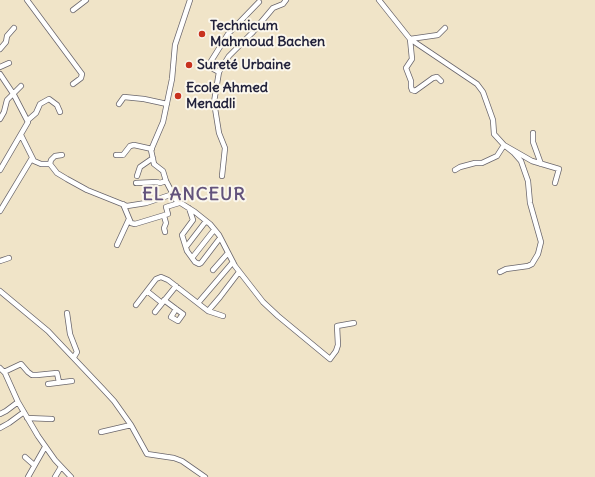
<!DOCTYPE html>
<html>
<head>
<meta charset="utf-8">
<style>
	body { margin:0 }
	canvas { display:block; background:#f0e4c8 }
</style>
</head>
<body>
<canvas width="595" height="477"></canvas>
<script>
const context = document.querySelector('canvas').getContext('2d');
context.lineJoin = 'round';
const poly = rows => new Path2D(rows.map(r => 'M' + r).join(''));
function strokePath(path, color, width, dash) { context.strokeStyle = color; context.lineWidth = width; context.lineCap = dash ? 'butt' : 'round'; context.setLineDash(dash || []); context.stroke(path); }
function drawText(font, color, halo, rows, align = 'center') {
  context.font = font + ' Delius,sans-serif'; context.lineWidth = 4; context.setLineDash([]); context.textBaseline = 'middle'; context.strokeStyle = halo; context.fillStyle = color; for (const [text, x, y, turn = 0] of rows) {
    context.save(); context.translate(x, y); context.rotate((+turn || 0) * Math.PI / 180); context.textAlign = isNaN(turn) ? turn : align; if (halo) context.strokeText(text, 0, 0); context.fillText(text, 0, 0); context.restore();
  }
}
const minor = poly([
	[27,0,82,74,81,78,73,84],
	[190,0,175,45,172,79,163,122,151,150,154,164,163,171,166,181,176,200,195,212,210,224,219,235,235,266,263,302,278,316,330,359,336,351,338,345,337,326,354,323],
	[379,0,410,39,477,84,483,92,493,120,494,134,504,145,497,156,482,163,475,163,460,167,455,170],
	[259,2,228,34,208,66,219,72,229,56,252,33,273,8,283,4,286,0],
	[73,10,86,0],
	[0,49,6,42,7,36,14,28],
	[0,67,9,63],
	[219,72,214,102,219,133,225,148,222,176],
	[0,74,14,95,28,122,0,170],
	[441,81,437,77,433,78,415,91,412,90,411,87,411,81,406,68,412,59,410,39,438,35,445,28],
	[119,104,124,97,144,99,167,104],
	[0,119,4,112,7,100,21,86],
	[28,120,36,113,40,104,49,99,57,105,60,112],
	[533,133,533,142,541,164],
	[21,135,34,161,41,164,50,164,57,173,67,179,87,190,127,206,146,203,173,194],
	[116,155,123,155,130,146,134,145,152,149],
	[50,164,51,160,55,156,62,155],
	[137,176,140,167,153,158],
	[136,183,157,182,160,183,166,181],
	[123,204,131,223,135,224,168,214,166,207,179,203],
	[189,208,193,220,182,235,187,251,195,262,199,264,201,263,220,238],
	[0,211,32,158],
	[164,216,166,223,164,228,165,232],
	[117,245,129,219],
	[186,247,206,221],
	[192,258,214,230],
	[0,261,9,258],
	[213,270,228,253],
	[500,272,506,269,528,266,532,264,538,254,541,242,530,203,528,181,521,161,514,153,504,145,532,161,559,169,555,183],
	[0,291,48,331,102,388,114,401,131,425,147,454,174,458,182,461,205,477],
	[147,291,162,303],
	[164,300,176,309,183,314,178,321,171,317,176,309],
	[198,303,233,262],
	[136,305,156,279,161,277,168,280,208,311,223,316],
	[208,311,220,297,239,272],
	[155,312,176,286],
	[67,313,70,334,77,352,74,357],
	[0,368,5,373,18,402,38,436,55,460,71,477],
	[4,372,21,364,28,372,32,375,37,375,57,373,59,382],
	[48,384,72,381],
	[0,414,6,411,18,402],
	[27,418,52,419],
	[0,428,9,423,24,412],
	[101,432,131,425],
	[25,457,34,465],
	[28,477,45,447],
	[55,477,61,467]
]);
strokePath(minor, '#6a666c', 6);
strokePath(minor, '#fff', 4.5);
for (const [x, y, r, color] of [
	[202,34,4,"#c8321e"],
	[189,65,4,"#c8321e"],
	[178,96,4,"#c8321e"]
]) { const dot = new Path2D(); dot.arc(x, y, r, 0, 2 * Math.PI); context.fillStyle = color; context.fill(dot); strokePath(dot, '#fbf7ec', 1.5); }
drawText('bold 14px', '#22223b', '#fbf7ec', [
	["Technicum",210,26],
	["Mahmoud Bachen",210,42],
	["Sureté Urbaine",197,65],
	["Ecole Ahmed",186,88],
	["Menadli",186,104]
], 'left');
context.letterSpacing = '1px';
drawText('bold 18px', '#63537c', '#fbf7ec', [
	["EL ANCEUR",194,195]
]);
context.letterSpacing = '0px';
</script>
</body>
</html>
